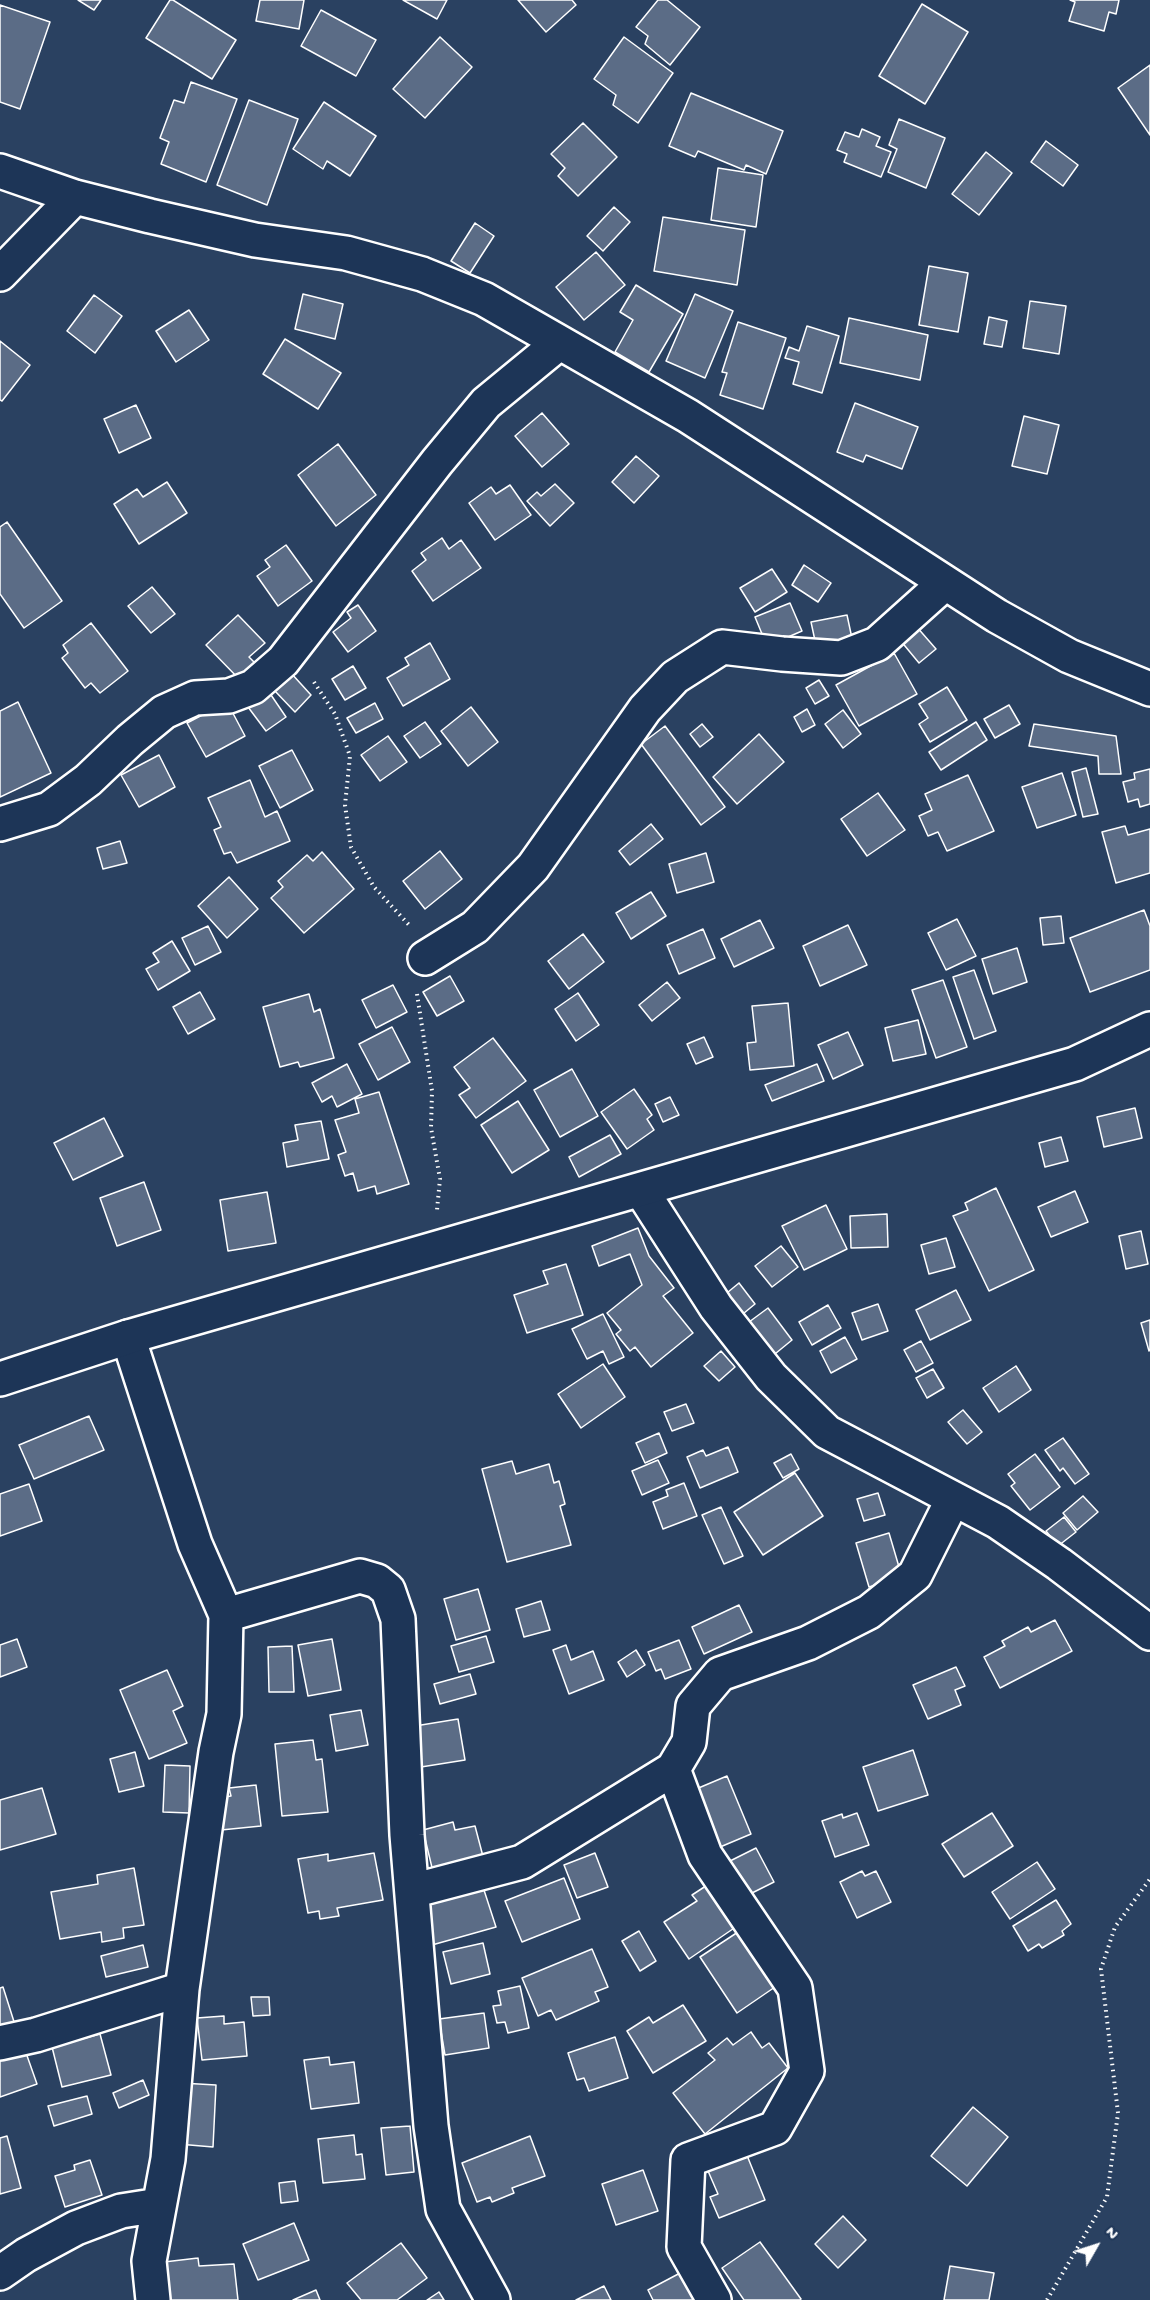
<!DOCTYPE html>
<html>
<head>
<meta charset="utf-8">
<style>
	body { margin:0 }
	#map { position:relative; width:1150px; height:2300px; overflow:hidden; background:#2a4161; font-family:"Gochi Hand",sans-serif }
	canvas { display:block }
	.north { position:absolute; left:1066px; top:2216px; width:60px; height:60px; -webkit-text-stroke:4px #1d3557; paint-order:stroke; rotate:51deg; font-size:16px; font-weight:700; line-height:24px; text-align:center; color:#fff }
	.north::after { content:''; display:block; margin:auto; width:21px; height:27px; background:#fff; clip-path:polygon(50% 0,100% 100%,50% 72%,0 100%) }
</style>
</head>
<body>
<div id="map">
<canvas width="1150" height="2300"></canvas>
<div class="north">N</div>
</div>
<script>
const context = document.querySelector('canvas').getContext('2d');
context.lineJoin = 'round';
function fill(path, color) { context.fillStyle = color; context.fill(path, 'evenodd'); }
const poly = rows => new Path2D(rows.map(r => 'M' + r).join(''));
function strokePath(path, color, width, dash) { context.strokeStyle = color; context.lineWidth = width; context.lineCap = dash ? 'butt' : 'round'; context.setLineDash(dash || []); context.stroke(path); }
const building = poly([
	[78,0,101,0,94,10,78,0],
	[170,0,173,0,236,40,212,79,146,38,170,0],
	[260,0,304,0,299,29,256,21,260,0],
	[403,0,447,0,437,19,403,0],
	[518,0,572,0,576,5,546,32,518,0],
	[658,0,667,0,700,27,670,65,645,44,648,36,636,27,658,0],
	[1070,0,1119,0,1116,14,1109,12,1104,31,1069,21,1075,2,1070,0],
	[922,4,968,32,925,104,879,76,922,4],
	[0,5,50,22,20,109,0,102,0,5],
	[321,10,376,40,356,76,301,46,321,10],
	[440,37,472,67,425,118,393,89,440,37],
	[624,37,673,73,638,123,613,105,616,95,594,79,624,37],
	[1150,65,1150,135,1118,88,1150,65],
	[191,82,237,99,206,182,161,164,169,142,160,138,174,100,184,103,191,82],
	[691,93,783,131,766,174,746,165,744,170,698,151,695,157,669,146,691,93],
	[249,100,298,119,267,205,217,185,249,100],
	[324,102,376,136,350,176,327,161,323,169,293,149,324,102],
	[899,119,945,138,926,188,888,172,897,149,889,145,899,119],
	[583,123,617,157,578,196,558,176,565,168,551,154,583,123],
	[862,129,880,137,876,146,891,152,881,177,844,162,847,154,837,150,845,132,859,137,862,129],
	[1046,141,1078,165,1063,186,1031,162,1046,141],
	[986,152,1012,173,979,215,952,194,986,152],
	[718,168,763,175,756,227,711,220,718,168],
	[614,207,630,222,603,251,587,236,614,207],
	[663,217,745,230,737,285,654,271,663,217],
	[475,223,494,236,470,273,451,261,475,223],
	[596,252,625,285,584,320,556,287,596,252],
	[929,266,968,273,958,332,919,325,929,266],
	[636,285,683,314,649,372,615,352,633,320,620,312,636,285],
	[303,294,343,304,335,339,295,329,303,294],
	[695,294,733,311,705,378,666,361,695,294],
	[94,295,122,316,95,353,67,331,94,295],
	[1030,301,1066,306,1059,354,1023,348,1030,301],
	[189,310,209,340,176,362,156,331,189,310],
	[989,317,1007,321,1002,347,984,344,989,317],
	[849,318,928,335,920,380,840,363,849,318],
	[738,322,786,338,763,409,720,395,727,373,722,372,738,322],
	[807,326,839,336,822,393,793,384,799,362,785,358,789,347,799,351,807,326],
	[285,339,341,373,318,409,263,374,285,339],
	[0,341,30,365,2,401,0,400,0,341],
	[855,403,918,427,902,469,866,455,863,462,837,452,855,403],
	[136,405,151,438,119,453,104,419,136,405],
	[542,413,569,444,542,467,515,436,542,413],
	[1024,416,1059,425,1047,474,1012,466,1024,416],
	[338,444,376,495,336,526,298,475,338,444],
	[636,456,659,476,634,503,612,482,636,456],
	[167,482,187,513,139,544,114,504,137,489,143,497,167,482],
	[555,484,574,503,550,526,527,501,537,492,541,496,555,484],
	[510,485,531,515,495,540,469,503,491,487,496,494,510,485],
	[7,522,62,601,24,628,0,594,0,527,7,522],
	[442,538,449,549,461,540,481,568,433,601,412,571,426,560,421,553,442,538],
	[286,545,312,581,278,606,257,576,270,567,265,560,286,545],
	[804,565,831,583,818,602,792,585,804,565],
	[772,569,787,592,755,612,740,588,772,569],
	[152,587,175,614,151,633,128,606,152,587],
	[790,603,802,631,767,646,755,617,790,603],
	[358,605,376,631,348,652,333,632,351,618,347,612,358,605],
	[238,615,265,643,249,657,257,665,241,681,206,645,238,615],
	[847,615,853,643,817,650,811,622,847,615],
	[91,623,128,671,100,693,91,683,85,688,62,658,68,653,63,645,91,623],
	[916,626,936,649,919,663,900,640,916,626],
	[430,643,450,679,403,706,387,678,409,665,405,658,430,643],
	[894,653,917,694,859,726,836,685,894,653],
	[353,666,366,688,345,700,332,679,353,666],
	[291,673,311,695,295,712,274,690,291,673],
	[819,680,829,696,815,704,806,688,819,680],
	[947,687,967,720,930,742,919,724,928,718,919,704,947,687],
	[269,692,286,717,266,731,248,707,269,692],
	[18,702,51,773,0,797,0,711,18,702],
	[227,702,245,736,206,757,187,723,227,702],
	[375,703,383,719,356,733,347,718,375,703],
	[1009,705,1020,724,995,738,984,719,1009,705],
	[471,707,498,742,468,766,441,731,471,707],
	[807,709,815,725,802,732,794,717,807,709],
	[843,710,861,734,843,748,825,724,843,710],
	[425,722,441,744,420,758,404,736,425,722],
	[976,722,987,740,941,770,929,752,976,722],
	[702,724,713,737,700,747,690,734,702,724],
	[1034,724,1116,736,1121,774,1099,774,1098,756,1029,746,1034,724],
	[665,726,725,807,701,825,641,744,665,726],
	[759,734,784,762,737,804,713,777,759,734],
	[388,736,407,762,380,781,361,755,388,736],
	[292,750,313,790,280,808,259,766,292,750],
	[159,755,175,787,139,807,121,775,159,755],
	[1086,768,1098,814,1083,817,1072,772,1086,768],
	[1150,769,1150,804,1140,807,1138,799,1128,802,1123,782,1135,779,1134,773,1150,769],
	[1062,773,1076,815,1037,828,1022,787,1062,773],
	[968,775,994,831,947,851,938,832,928,836,919,816,932,810,925,794,968,775],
	[250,780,265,817,277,811,290,841,237,863,231,852,224,854,214,830,221,827,208,798,250,780],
	[878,793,905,830,867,856,841,819,878,793],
	[651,824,663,839,630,865,619,851,651,824],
	[1125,826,1128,835,1150,829,1150,873,1116,883,1102,832,1125,826],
	[120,841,127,863,103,869,97,848,120,841],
	[440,851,462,879,425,909,403,881,440,851],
	[322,852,354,889,304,933,271,898,283,887,278,881,307,855,313,861,322,852],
	[706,853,714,882,677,893,669,864,706,853],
	[229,877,258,909,227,938,198,906,229,877],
	[651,892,666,916,631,939,616,913,651,892],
	[1144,910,1150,926,1150,970,1090,992,1070,938,1144,910],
	[1061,916,1064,943,1043,945,1040,918,1061,916],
	[957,919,976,956,946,970,928,933,957,919],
	[760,920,774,948,734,967,721,939,760,920],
	[848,925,867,965,820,986,803,946,848,925],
	[208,926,221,952,195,965,182,938,208,926],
	[703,929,715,958,679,974,667,945,703,929],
	[583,934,604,962,569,989,548,961,583,934],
	[172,941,190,971,158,990,146,969,159,962,153,953,172,941],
	[1017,948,1027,982,993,994,982,959,1017,948],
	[974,970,996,1031,974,1039,953,977,974,970],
	[450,976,464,1001,437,1016,423,992,450,976],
	[943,980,967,1047,936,1058,912,990,943,980],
	[667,982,680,998,652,1021,639,1005,667,982],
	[393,985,407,1012,376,1028,362,1000,393,985],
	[200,992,215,1019,188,1034,173,1007,200,992],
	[578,993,599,1025,576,1041,555,1009,578,993],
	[309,994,314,1012,320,1009,334,1058,300,1067,298,1062,280,1067,263,1007,309,994],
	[788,1003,794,1066,750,1070,747,1043,756,1042,752,1006,788,1003],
	[918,1020,926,1054,893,1061,885,1028,918,1020],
	[392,1027,410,1062,378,1080,359,1044,392,1027],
	[848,1032,863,1065,833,1079,818,1045,848,1032],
	[704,1037,713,1057,696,1064,687,1044,704,1037],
	[493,1038,526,1081,476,1118,459,1095,470,1088,454,1067,493,1038],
	[347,1064,362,1094,337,1107,332,1096,322,1102,312,1083,347,1064],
	[817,1064,824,1081,772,1101,765,1085,817,1064],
	[572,1069,598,1116,560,1137,534,1090,572,1069],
	[634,1089,652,1115,647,1119,654,1130,627,1149,601,1112,634,1089],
	[379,1092,409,1184,377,1194,375,1186,358,1191,353,1173,345,1176,338,1155,346,1152,335,1120,359,1113,355,1099,379,1092],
	[670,1097,679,1115,663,1122,655,1104,670,1097],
	[518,1101,549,1150,512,1173,481,1125,518,1101],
	[1135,1108,1142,1138,1104,1147,1097,1117,1135,1108],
	[104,1118,123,1156,73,1180,54,1143,104,1118],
	[321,1121,329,1159,287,1167,283,1143,298,1140,295,1125,321,1121],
	[610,1135,621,1154,579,1177,569,1157,610,1135],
	[1061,1137,1068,1161,1045,1167,1039,1143,1061,1137],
	[144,1182,161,1230,117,1246,100,1198,144,1182],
	[996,1188,1034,1270,989,1291,953,1216,968,1210,965,1203,996,1188],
	[1075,1191,1088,1222,1051,1237,1038,1207,1075,1191],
	[267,1192,276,1243,228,1251,220,1200,267,1192],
	[826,1205,847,1249,804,1270,782,1226,826,1205],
	[887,1214,888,1247,851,1248,850,1216,887,1214],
	[638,1228,649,1256,674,1288,663,1296,693,1333,651,1367,635,1347,630,1351,616,1334,621,1330,607,1313,642,1285,630,1254,599,1266,592,1246,638,1228],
	[1141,1231,1148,1264,1126,1269,1119,1236,1141,1231],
	[946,1238,955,1267,929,1274,921,1245,946,1238],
	[781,1246,798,1267,772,1287,755,1266,781,1246],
	[566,1264,583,1315,527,1333,514,1295,548,1284,543,1271,566,1264],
	[739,1283,755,1304,738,1318,722,1297,739,1283],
	[956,1290,971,1320,930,1340,916,1310,956,1290],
	[878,1304,888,1331,862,1340,852,1313,878,1304],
	[828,1305,841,1328,812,1345,799,1322,828,1305],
	[768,1308,792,1340,770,1358,745,1325,768,1308],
	[603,1314,624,1357,609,1364,603,1351,587,1359,572,1329,603,1314],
	[1150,1320,1150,1350,1149,1351,1141,1323,1150,1320],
	[845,1337,857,1359,831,1373,820,1351,845,1337],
	[921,1341,933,1363,916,1372,904,1350,921,1341],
	[721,1351,735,1367,719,1381,704,1366,721,1351],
	[603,1364,625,1397,581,1428,558,1394,603,1364],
	[1016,1366,1031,1390,999,1412,983,1388,1016,1366],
	[933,1369,944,1388,927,1398,916,1378,933,1369],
	[686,1404,694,1423,672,1431,664,1412,686,1404],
	[963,1410,982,1432,967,1444,948,1422,963,1410],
	[89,1416,104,1450,34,1479,19,1445,89,1416],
	[659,1433,667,1453,645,1463,636,1443,659,1433],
	[1063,1438,1089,1474,1075,1484,1063,1468,1060,1471,1045,1450,1063,1438],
	[728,1447,738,1472,700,1488,687,1457,703,1450,706,1456,728,1447],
	[791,1454,799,1469,783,1478,774,1463,791,1454],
	[1035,1454,1060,1487,1030,1510,1011,1486,1015,1483,1008,1474,1035,1454],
	[658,1460,669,1483,642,1495,632,1471,658,1460],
	[512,1461,516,1474,549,1464,554,1483,559,1481,565,1504,560,1506,571,1545,507,1562,482,1469,512,1461],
	[795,1473,823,1516,763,1555,734,1512,795,1473],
	[684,1483,697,1516,663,1529,653,1502,668,1496,666,1490,684,1483],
	[29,1484,42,1521,0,1536,0,1494,29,1484],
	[878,1493,885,1515,864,1521,857,1499,878,1493],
	[1083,1496,1098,1512,1077,1530,1063,1513,1083,1496],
	[721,1507,743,1556,724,1564,702,1515,721,1507],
	[1064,1517,1076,1532,1058,1546,1046,1531,1064,1517],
	[889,1533,902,1577,869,1587,856,1543,889,1533],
	[478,1589,490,1630,456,1640,444,1599,478,1589],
	[541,1601,550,1630,524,1637,516,1609,541,1601],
	[739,1605,752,1632,704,1654,692,1627,739,1605],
	[1055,1620,1072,1651,1000,1688,984,1657,1005,1646,1002,1641,1028,1627,1031,1632,1055,1620],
	[486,1636,494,1662,459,1672,451,1646,486,1636],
	[17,1639,27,1667,0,1677,0,1645,17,1639],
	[332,1639,341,1690,308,1696,298,1645,332,1639],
	[679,1640,691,1669,665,1679,661,1669,656,1671,648,1652,679,1640],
	[566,1645,571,1660,593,1651,604,1680,569,1694,553,1650,566,1645],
	[292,1646,294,1692,269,1692,268,1647,292,1646],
	[636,1650,645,1665,627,1677,618,1662,636,1650],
	[956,1667,965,1686,955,1690,961,1705,928,1719,913,1685,956,1667],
	[167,1670,183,1706,173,1711,187,1743,149,1759,120,1690,167,1670],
	[470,1674,476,1694,440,1704,434,1684,470,1674],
	[361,1710,368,1745,336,1751,330,1715,361,1710],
	[458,1719,465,1760,421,1767,415,1726,458,1719],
	[313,1740,316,1760,322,1759,328,1812,282,1816,275,1744,313,1740],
	[913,1750,928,1795,878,1811,863,1767,913,1750],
	[135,1752,144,1786,119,1792,110,1759,135,1752],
	[165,1765,190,1766,189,1813,163,1812,165,1765],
	[727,1776,751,1834,713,1850,689,1792,727,1776],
	[256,1785,261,1826,221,1830,217,1798,231,1796,229,1788,256,1785],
	[42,1788,56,1834,0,1850,0,1800,42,1788],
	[857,1813,869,1845,835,1857,822,1821,842,1814,843,1818,857,1813],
	[992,1813,1013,1846,964,1877,942,1844,992,1813],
	[453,1822,455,1830,475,1826,485,1864,434,1876,423,1830,453,1822],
	[756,1848,774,1882,742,1898,724,1864,756,1848],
	[374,1853,383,1900,337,1908,339,1916,320,1919,319,1911,308,1913,298,1859,328,1854,328,1861,374,1853],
	[595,1853,608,1887,577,1898,564,1865,595,1853],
	[1037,1862,1055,1889,1010,1919,992,1892,1037,1862],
	[134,1868,144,1925,123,1928,124,1938,102,1942,101,1932,60,1939,51,1892,98,1884,97,1875,134,1868],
	[862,1871,865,1876,876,1871,891,1902,857,1918,840,1882,862,1871],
	[564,1878,580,1919,522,1942,505,1901,564,1878],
	[715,1880,743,1922,689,1959,664,1922,697,1901,692,1895,715,1880],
	[483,1887,496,1927,432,1945,421,1905,483,1887],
	[1056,1900,1071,1924,1062,1931,1064,1935,1042,1948,1039,1944,1028,1951,1013,1926,1056,1900],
	[639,1931,656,1961,640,1971,622,1941,639,1931],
	[738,1932,775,1987,737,2013,700,1957,738,1932],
	[483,1943,490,1974,451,1984,443,1952,483,1943],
	[143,1945,148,1967,106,1977,101,1956,143,1945],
	[592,1949,608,1987,595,1992,599,2001,556,2020,551,2010,538,2016,522,1978,592,1949],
	[520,1986,529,2028,508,2033,505,2022,497,2023,493,2006,501,2005,498,1991,520,1986],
	[3,1987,16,2028,0,2034,0,1988,3,1987],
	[251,1997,269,1997,270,2015,253,2016,251,1997],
	[683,2005,706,2041,653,2073,627,2031,649,2017,653,2023,683,2005],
	[484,2013,489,2048,445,2055,439,2019,484,2013],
	[224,2016,224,2024,244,2022,247,2056,202,2060,197,2018,224,2016],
	[751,2032,762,2048,769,2043,788,2068,705,2134,673,2093,715,2060,708,2053,727,2038,733,2045,751,2032],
	[100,2034,111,2075,62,2087,52,2047,100,2034],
	[615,2037,628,2078,589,2091,584,2078,577,2080,568,2053,615,2037],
	[25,2050,37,2084,0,2097,0,2058,25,2050],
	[329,2057,330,2065,354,2062,359,2103,311,2109,304,2060,329,2057],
	[143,2080,149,2095,119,2108,113,2093,143,2080],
	[181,2083,216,2085,213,2147,178,2144,181,2083],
	[87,2096,92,2114,54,2126,48,2106,87,2096],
	[973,2107,1008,2137,967,2186,931,2156,973,2107],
	[410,2126,414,2172,386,2175,381,2128,410,2126],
	[354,2135,356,2155,362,2154,365,2179,323,2183,318,2139,354,2135],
	[7,2136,21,2188,0,2194,0,2138,7,2136],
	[530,2136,545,2176,512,2188,514,2193,492,2202,490,2197,477,2202,462,2163,530,2136],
	[744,2148,765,2200,719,2218,710,2197,718,2194,705,2164,744,2148],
	[90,2160,102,2195,65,2207,55,2176,75,2170,74,2165,90,2160],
	[643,2170,658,2211,616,2225,602,2184,643,2170],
	[295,2181,298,2201,281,2203,279,2183,295,2181],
	[843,2216,866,2240,838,2268,815,2244,843,2216],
	[294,2223,309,2260,258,2280,243,2244,294,2223],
	[760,2242,801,2299,800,2300,744,2300,722,2268,760,2242],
	[401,2243,427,2278,397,2300,361,2300,347,2283,401,2243],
	[198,2258,199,2266,234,2264,238,2300,168,2300,164,2262,198,2258],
	[950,2266,994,2273,989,2300,944,2300,950,2266],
	[682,2272,696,2300,653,2300,648,2290,682,2272],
	[604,2286,611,2300,576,2300,604,2286],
	[316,2290,320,2300,293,2300,316,2290],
	[439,2292,444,2300,427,2300,439,2292]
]);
fill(building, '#5b6c86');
strokePath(building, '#fff', 1.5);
const minor = poly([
	[0,171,75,197,150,216,255,240,346,253,422,274,484,299,688,416,997,616,1069,656,1150,689],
	[0,274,75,197],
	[0,824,49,809,88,780,130,740,164,712,195,698,229,696,253,687,283,661,437,462,486,403,559,343],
	[425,958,475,927,533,867,645,709,675,677,722,647,782,654,841,658,877,644,945,583],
	[641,1190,716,1307,771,1377,827,1432,998,1522,1059,1564,1150,1633],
	[128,1337,195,1544,226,1615,224,1714,216,1752,182,1989,168,2159,149,2261,153,2300],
	[226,1615,360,1576,377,1581,388,1590,398,1619,407,1835,431,2126,443,2209,493,2300],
	[673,1769,705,1855,795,1988,807,2071,775,2128,688,2160,684,2247,714,2300],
	[412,1891,522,1862,673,1769,689,1742,693,1706,720,1674,808,1643,869,1612,915,1575,953,1499],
	[0,2043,36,2035,182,1989],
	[0,2273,26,2255,76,2228,121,2211,159,2205]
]);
const tertiary = poly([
	[0,1379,128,1337,1075,1064,1150,1029]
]);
strokePath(minor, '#fff', 38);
strokePath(tertiary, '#fff', 38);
strokePath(poly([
	[314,682,335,714,350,756,345,805,351,847,374,887,410,926],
	[417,994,432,1091,431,1128,440,1179,437,1210],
	[1047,2300,1107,2197,1118,2113,1101,1969,1115,1927,1150,1879]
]), '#fff', 4, [1.5, 4.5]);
strokePath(minor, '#1d3557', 33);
strokePath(tertiary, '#1d3557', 33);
</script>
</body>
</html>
